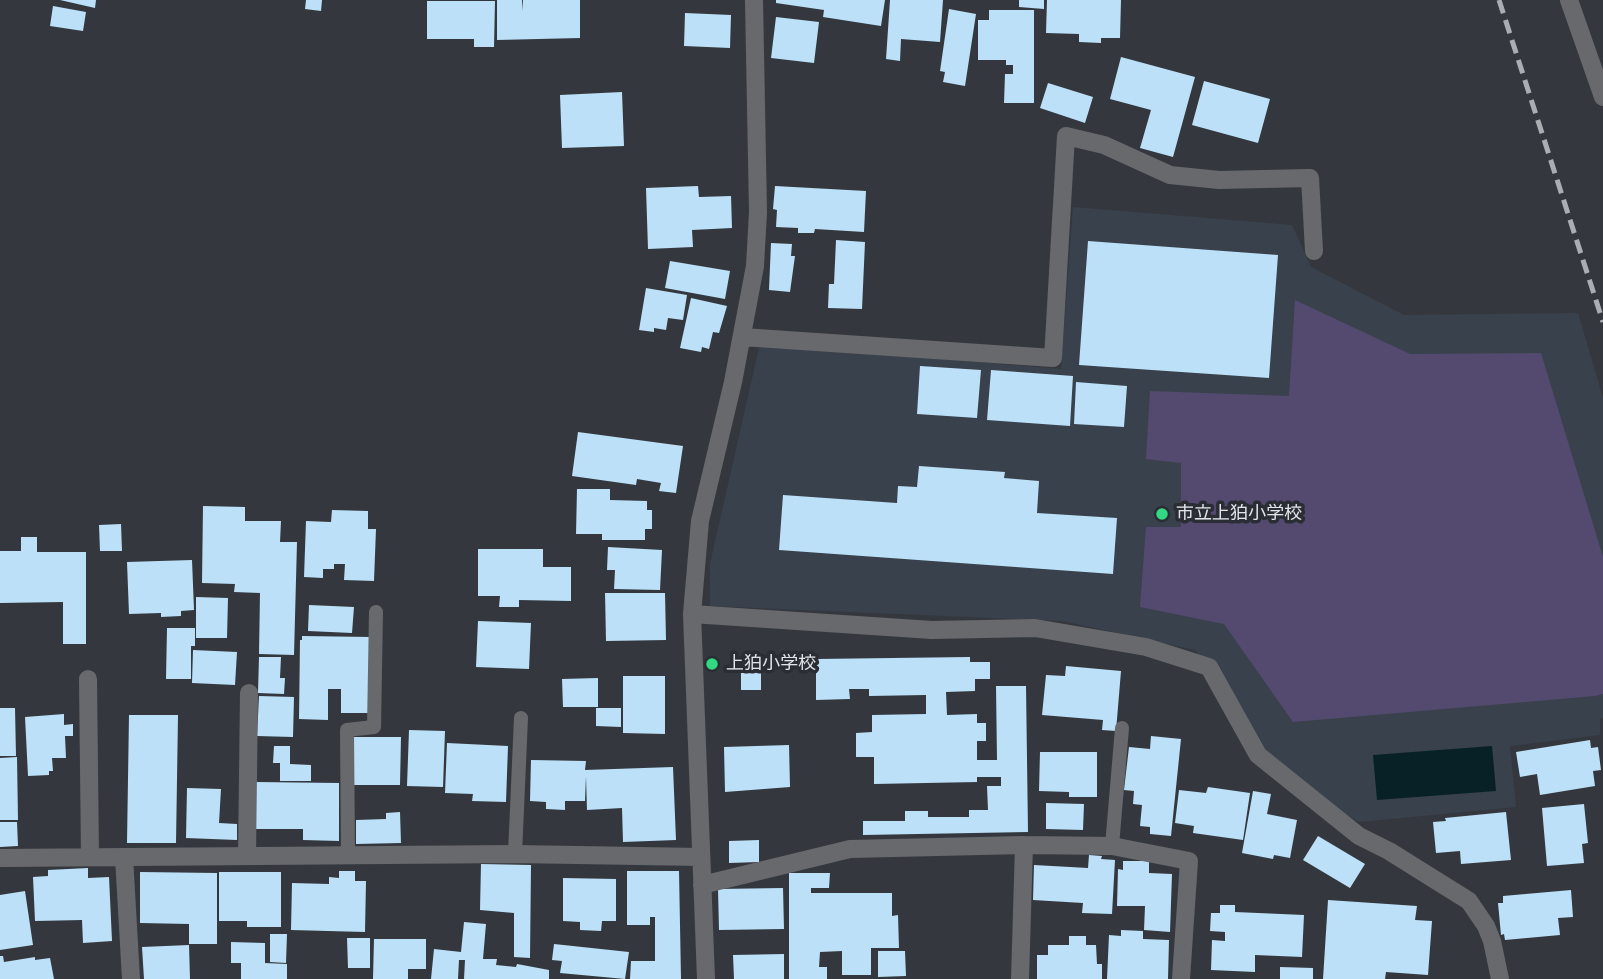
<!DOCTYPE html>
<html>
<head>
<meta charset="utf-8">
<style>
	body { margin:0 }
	canvas { display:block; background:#34383e }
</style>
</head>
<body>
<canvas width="1603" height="979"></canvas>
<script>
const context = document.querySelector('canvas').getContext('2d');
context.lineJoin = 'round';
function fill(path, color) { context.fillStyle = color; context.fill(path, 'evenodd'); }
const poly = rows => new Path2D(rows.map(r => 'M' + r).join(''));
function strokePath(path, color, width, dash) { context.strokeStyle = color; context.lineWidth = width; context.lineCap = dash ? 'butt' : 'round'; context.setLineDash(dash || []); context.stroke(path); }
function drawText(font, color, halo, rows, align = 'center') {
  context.font = font + ' "Archivo Narrow","Noto Sans JP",sans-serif'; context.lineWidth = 7; context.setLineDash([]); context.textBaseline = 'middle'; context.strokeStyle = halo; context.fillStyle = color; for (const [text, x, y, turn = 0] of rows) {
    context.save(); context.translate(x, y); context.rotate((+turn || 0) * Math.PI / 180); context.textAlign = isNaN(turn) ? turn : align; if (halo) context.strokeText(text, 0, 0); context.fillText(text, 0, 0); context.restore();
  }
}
fill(poly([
	[1073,207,1292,225,1311,267,1404,315,1578,313,1603,398,1603,718,1600,719,1600,735,1510,746,1516,807,1359,822,1325,802,1255,742,1259,738,1195,650,1063,621,710,606,710,564,759,348,765,344,1061,369]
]), '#39414c');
fill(poly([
	[1295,300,1410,354,1541,353,1603,557,1603,694,1595,696,1293,722,1224,624,1140,607,1146,527,1181,527,1181,463,1146,459,1150,391,1289,396]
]), '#544a6f');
fill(poly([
	[1492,746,1496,791,1377,800,1373,755]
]), '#082127');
fill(poly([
	[60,0,96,0,95,8],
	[306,0,322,0,321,11,305,9],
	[497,0,522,0,522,11,523,0,580,0,580,38,497,40],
	[776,0,885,0,881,26,823,17,824,10,776,3],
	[890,0,943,0,940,42,901,39,900,61,886,59],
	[1019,0,1044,0,1044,9,1019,7],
	[1047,0,1121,0,1120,38,1101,38,1101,43,1079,42,1079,34,1046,33],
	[427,1,495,1,494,47,474,47,474,39,427,39],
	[53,6,86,12,83,31,50,26],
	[949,9,976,14,965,86,943,82,945,72,940,71],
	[989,10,1034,10,1034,103,1004,103,1005,74,1013,74,1013,65,1006,65,1006,60,978,60,978,20,989,20],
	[685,13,731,15,730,48,684,46],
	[776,17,819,22,814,63,771,58],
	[1121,57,1195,77,1173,157,1140,148,1151,110,1110,99],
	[1204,81,1270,99,1258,143,1192,125],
	[1048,83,1093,97,1085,123,1040,108],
	[622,92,624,146,562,148,560,95],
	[698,186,699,197,731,196,732,228,692,230,693,247,648,249,646,188],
	[775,186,866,191,864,232,815,229,814,233,798,233,798,228,776,227,777,210,773,209],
	[836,240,865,242,862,309,828,308,829,284,834,284],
	[1088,241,1278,255,1269,378,1079,365],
	[771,243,792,244,791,256,795,256,790,292,769,290],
	[670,261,730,271,725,299,665,288],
	[646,288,687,295,683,320,668,318,666,330,654,328,654,332,639,330],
	[691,298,727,306,719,333,713,332,709,349,702,347,701,352,680,348],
	[920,366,981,370,977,418,917,414],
	[991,370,1073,376,1070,426,987,420],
	[1076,382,1127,386,1124,427,1074,424],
	[578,432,683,446,676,493,659,491,661,483,637,479,636,485,572,476],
	[919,466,1005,472,1004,478,1039,481,1037,513,1117,518,1113,574,779,550,783,495,897,503,898,486,917,487],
	[577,489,610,489,610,500,647,501,647,510,652,510,652,529,645,529,645,540,602,540,602,534,576,534],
	[203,506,245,507,245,521,281,521,280,542,297,542,294,655,259,654,260,593,234,592,235,584,202,583],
	[332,510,368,511,368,529,376,529,374,581,344,580,345,564,334,564,334,569,323,569,323,578,304,577,306,521,331,522],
	[121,524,122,551,100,551,99,525],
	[21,537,37,537,37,552,86,552,86,644,63,644,63,602,0,603,0,551,21,551],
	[608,547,662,550,660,590,614,589,615,570,607,570],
	[478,549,543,549,543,567,571,567,571,601,519,600,519,607,499,607,500,596,478,596],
	[192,560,194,610,181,611,181,616,161,617,161,613,129,614,127,562],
	[605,593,665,593,666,640,606,641],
	[196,597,228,598,227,638,196,638],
	[309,605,354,607,352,633,308,631],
	[478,621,531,623,529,669,476,667],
	[167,628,195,628,195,646,191,646,191,679,166,679],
	[302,636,371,637,370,713,341,713,341,689,328,689,328,720,299,719,300,640,302,640],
	[193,650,237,652,235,685,192,683],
	[259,657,281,657,280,678,285,678,284,694,258,693],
	[970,657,970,662,990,662,990,679,975,679,975,691,946,692,947,715,977,714,977,723,986,723,986,741,977,741,977,760,997,760,996,686,1026,686,1028,832,863,835,863,821,905,821,905,811,928,811,928,817,969,817,969,810,988,810,987,786,1001,786,1001,777,977,777,977,782,874,784,874,757,856,757,856,733,872,732,872,715,926,714,926,695,869,696,869,689,849,689,850,699,816,700,816,659],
	[1066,666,1121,671,1116,731,1102,730,1103,720,1042,715,1046,675,1065,676],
	[741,672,761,673,761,690,741,690],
	[623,676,665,676,665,734,623,733],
	[598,678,598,707,563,707,562,679],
	[259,696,294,697,293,737,257,736],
	[0,708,15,708,16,756,0,756],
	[596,708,621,708,621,727,596,726],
	[64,714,64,725,73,724,73,736,65,736,66,758,52,758,53,771,49,771,49,775,28,776,25,717],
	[129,715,178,715,176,843,127,843],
	[409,730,445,731,443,787,407,786],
	[1151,736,1181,739,1171,836,1150,834,1150,827,1140,826,1142,805,1133,804,1134,791,1124,790,1129,747,1150,749],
	[353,737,401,737,400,785,352,785],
	[1590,740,1591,748,1598,747,1601,770,1593,771,1595,786,1540,795,1537,774,1520,777,1516,752],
	[447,743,508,746,506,802,472,801,473,794,445,793],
	[789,745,790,787,725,792,724,747],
	[274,746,290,746,290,764,311,765,311,781,280,781,280,763,273,763],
	[1040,752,1097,752,1097,797,1069,797,1069,792,1039,791],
	[17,757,18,820,0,820,0,758],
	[531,760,586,761,585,770,673,767,676,840,623,842,622,808,587,810,586,776,585,801,565,801,565,810,546,809,546,802,530,801],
	[256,782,339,783,339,841,303,840,303,829,256,829],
	[1208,787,1250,793,1243,840,1193,833,1194,826,1175,823,1179,790,1206,793],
	[187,788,221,789,219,823,237,824,237,840,186,838],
	[1253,791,1271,794,1267,814,1297,820,1290,858,1274,855,1273,859,1242,853],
	[1046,803,1084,804,1083,830,1046,829],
	[1584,804,1588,843,1582,844,1584,863,1547,866,1542,808],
	[400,812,401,843,356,844,356,820,386,819,386,813],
	[1506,812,1511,860,1461,864,1460,851,1436,853,1433,822,1446,821,1445,818],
	[0,822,17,822,18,846,0,847],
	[1318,836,1365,864,1350,888,1303,860],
	[759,840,759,862,729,863,729,841],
	[1089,855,1102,856,1101,859,1115,860,1112,914,1082,913,1083,903,1033,900,1034,865,1088,868],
	[1123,861,1149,861,1149,873,1172,874,1170,932,1144,930,1145,906,1117,906,1118,869,1123,870],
	[481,864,531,865,530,958,514,957,514,913,480,910],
	[88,868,88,878,109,877,112,941,83,943,82,920,35,921,33,877,48,876,48,870],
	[339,871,355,871,355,881,366,881,365,932,291,930,292,883,329,884,329,877,339,878],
	[627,871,679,871,681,979,630,979,631,961,655,961,655,917,650,917,650,925,627,925],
	[140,872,217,873,217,944,189,944,189,924,140,923],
	[219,872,281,872,281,927,247,927,247,921,219,921],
	[789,873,830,873,829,888,811,888,811,893,892,893,892,916,898,915,899,948,871,948,871,975,842,975,842,951,820,952,819,967,827,967,827,979,789,979],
	[563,878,616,879,616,921,602,921,601,931,580,930,580,922,563,921],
	[783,888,784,929,719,930,718,889],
	[1571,890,1573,917,1558,918,1560,935,1505,940,1504,934,1501,935,1498,903,1503,903,1503,896],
	[25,891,33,945,0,950,0,895],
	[1328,900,1417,906,1415,920,1432,921,1428,975,1386,972,1385,979,1323,979],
	[1220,905,1235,905,1235,912,1304,915,1302,957,1255,955,1255,972,1211,970,1212,940,1225,941,1225,932,1210,931,1211,913,1220,913],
	[464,922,486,924,483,959,497,959,496,965,516,967,517,964,549,970,549,979,464,979,465,960,459,960,458,979,431,979,434,949,461,952],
	[1121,930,1143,931,1143,939,1169,940,1168,979,1107,979,1109,935,1121,936],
	[270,934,287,934,286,963,270,962],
	[1069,936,1086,936,1086,945,1096,945,1097,964,1102,964,1102,979,1037,979,1037,955,1048,955,1048,945,1069,945],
	[347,938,370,938,370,968,348,968],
	[374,939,426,939,426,969,408,969,408,979,373,979],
	[231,942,265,943,265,963,287,964,287,979,241,979,241,963,231,963],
	[554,944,629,952,625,979,560,973,562,961,552,960],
	[189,945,190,979,144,979,142,947],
	[878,951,905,951,906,976,878,977],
	[784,954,784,979,734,979,733,955],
	[0,956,3,956,4,962,35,957,35,960,50,958,54,979,0,979],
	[1280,967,1313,968,1313,979,1280,979]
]), '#bbe0f7');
strokePath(poly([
	[1112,846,1122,728],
	[348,854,347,730,374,727,376,612],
	[515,854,521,718]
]), '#68696c', 14);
strokePath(poly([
	[1569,0,1603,97],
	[742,337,1053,358,1066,136,1104,145,1170,175,1219,180,1310,178,1314,251],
	[692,614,932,630,1035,628,1146,647,1209,667,1258,755,1359,836,1389,851,1469,901,1486,926,1492,941,1500,979],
	[88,679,90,857],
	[247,856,249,693],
	[124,857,131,979],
	[0,858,515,854,701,857],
	[702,885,850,849,1024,845,1112,846,1189,861,1181,979],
	[706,979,692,614,700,521,733,382,755,266,758,212,754,0],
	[1020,979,1024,845]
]), '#68696c', 18);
strokePath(poly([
	[1499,0,1603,322]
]), '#aaadb2', 5, [14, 7]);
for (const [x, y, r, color] of [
	[1162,514,7,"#32d882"],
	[712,664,7,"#32d882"]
]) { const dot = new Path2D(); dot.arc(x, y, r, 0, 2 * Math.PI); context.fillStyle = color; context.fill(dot); strokePath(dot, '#2a2e34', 2.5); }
drawText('18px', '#e2e5e9', '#2a2e34', [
	["市立上狛小学校",1176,514],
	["上狛小学校",726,664]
], 'left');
</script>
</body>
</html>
